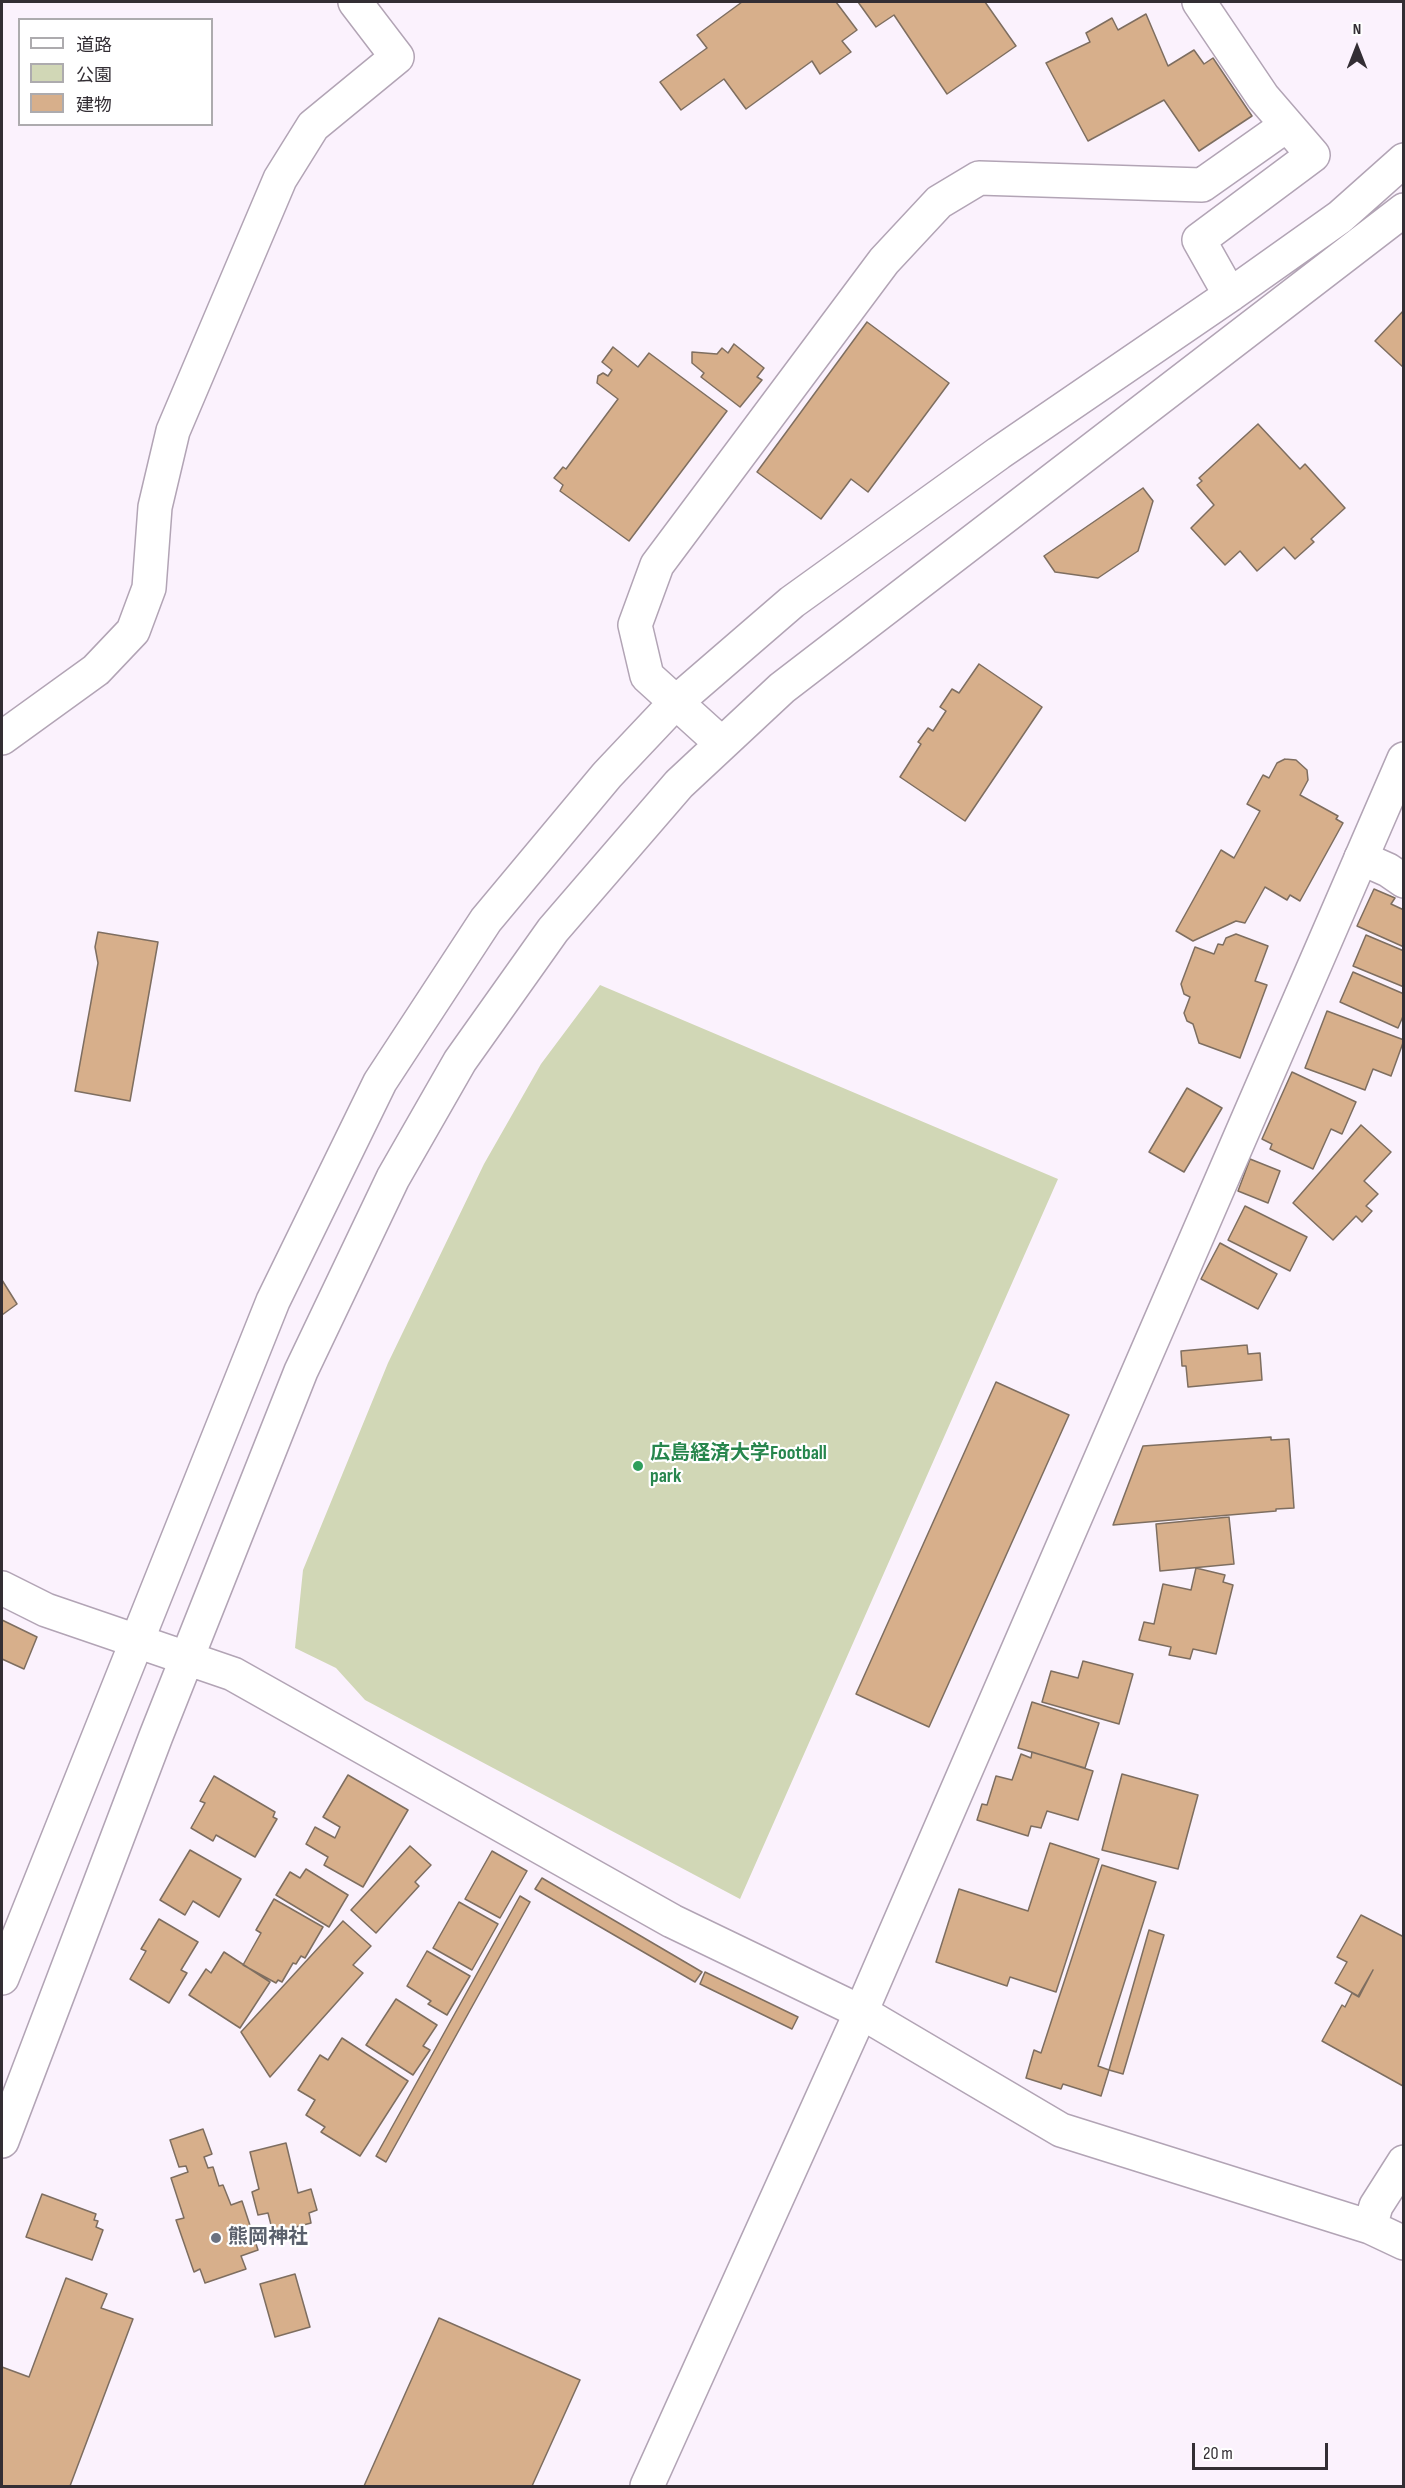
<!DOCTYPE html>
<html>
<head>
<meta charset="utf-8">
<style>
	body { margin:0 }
	#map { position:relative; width:1405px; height:2488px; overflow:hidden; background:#fbf2fd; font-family:"Sofia Sans Condensed","Noto Sans JP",sans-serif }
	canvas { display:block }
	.frame { position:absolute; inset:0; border:3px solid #332e34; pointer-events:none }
	.legend { position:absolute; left:18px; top:18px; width:195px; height:108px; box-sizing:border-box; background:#fff; border:2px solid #adabae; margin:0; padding:8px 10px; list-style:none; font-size:18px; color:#332e34 }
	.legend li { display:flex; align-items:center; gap:12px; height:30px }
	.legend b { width:30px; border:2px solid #adabae }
	.north { position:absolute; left:1327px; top:18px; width:60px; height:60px; -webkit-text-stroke:4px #fff; paint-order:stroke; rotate:0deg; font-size:16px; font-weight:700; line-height:24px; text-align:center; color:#332e34 }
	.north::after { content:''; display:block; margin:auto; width:21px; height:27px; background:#332e34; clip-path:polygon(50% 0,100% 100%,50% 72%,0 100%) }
	.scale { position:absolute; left:1192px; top:2443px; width:136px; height:27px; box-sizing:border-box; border:3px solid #332e34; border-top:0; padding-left:8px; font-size:18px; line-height:21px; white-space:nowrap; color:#332e34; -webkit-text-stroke:4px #fff; paint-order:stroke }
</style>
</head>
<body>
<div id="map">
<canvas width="1405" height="2488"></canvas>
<div class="frame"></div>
<ul class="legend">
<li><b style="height:8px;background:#fff"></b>道路</li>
<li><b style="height:16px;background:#d1d7b6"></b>公園</li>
<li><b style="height:16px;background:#d7af8b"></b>建物</li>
</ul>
<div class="north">N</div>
<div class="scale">20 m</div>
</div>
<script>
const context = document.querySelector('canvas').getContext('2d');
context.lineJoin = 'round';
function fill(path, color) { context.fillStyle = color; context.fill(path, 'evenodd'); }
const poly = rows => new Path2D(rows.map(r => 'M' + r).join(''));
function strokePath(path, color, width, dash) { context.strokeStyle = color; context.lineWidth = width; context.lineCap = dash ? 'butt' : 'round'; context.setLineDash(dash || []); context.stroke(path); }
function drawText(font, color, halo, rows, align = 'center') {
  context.font = font + ' "Sofia Sans Condensed","Noto Sans JP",sans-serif'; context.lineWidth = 4.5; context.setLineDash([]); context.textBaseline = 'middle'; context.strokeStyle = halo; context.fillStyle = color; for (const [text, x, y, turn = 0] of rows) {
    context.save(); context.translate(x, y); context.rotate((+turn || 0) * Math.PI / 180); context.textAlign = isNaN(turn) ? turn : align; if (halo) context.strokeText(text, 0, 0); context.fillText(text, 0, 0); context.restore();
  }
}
fill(poly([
	[600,985,1058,1179,740,1899,365,1700,336,1668,295,1648,303,1570,388,1363,484,1164,541,1064]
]), '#d1d7b6');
const building = poly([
	[742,2,836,2,857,30,842,41,851,52,820,74,812,61,746,109,724,79,681,110,660,82,707,48,697,35,742,2],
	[858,2,985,2,1016,46,947,94,894,15,876,27,858,2],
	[1146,14,1168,66,1194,50,1204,64,1213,58,1252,116,1199,151,1164,100,1088,141,1046,63,1090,42,1086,33,1112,18,1118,30,1146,14],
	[1404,310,1404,368,1375,341,1404,310],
	[867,322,949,383,868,492,851,479,821,519,757,472,867,322],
	[734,344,764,368,757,377,762,380,740,407,701,377,704,373,692,363,692,352,717,354,722,348,728,353,734,344],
	[613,347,638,367,649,353,727,411,629,541,560,491,563,485,554,478,563,467,566,469,618,399,597,383,598,376,603,373,608,376,612,370,602,362,613,347],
	[1258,424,1300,469,1305,464,1345,508,1311,539,1314,542,1295,559,1284,547,1257,571,1240,551,1225,565,1191,528,1214,505,1197,485,1202,481,1199,478,1258,424],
	[1143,488,1153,501,1138,551,1098,578,1055,572,1044,556,1143,488],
	[979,664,1042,707,965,821,900,777,921,744,918,742,928,728,933,731,946,711,940,707,952,689,959,693,979,664],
	[1285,759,1296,760,1307,770,1308,780,1300,795,1338,816,1336,819,1343,823,1300,901,1290,895,1287,900,1265,887,1245,923,1236,921,1193,941,1176,931,1221,850,1234,858,1260,811,1247,804,1263,775,1269,778,1277,763,1285,759],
	[1374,889,1395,898,1391,904,1404,910,1404,947,1357,926,1374,889],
	[98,932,158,942,130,1101,75,1091,98,963,95,947,98,932],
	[1236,934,1268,946,1255,981,1267,985,1240,1058,1199,1043,1193,1024,1187,1021,1184,1013,1190,997,1184,994,1181,984,1195,947,1214,954,1218,944,1223,945,1226,938,1236,934],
	[1366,935,1404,951,1404,987,1353,966,1366,935],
	[1353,972,1404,994,1404,1014,1398,1028,1340,1002,1353,972],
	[1327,1011,1404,1040,1391,1076,1373,1069,1365,1090,1305,1068,1327,1011],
	[1292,1072,1356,1102,1342,1134,1331,1129,1313,1169,1270,1149,1272,1144,1262,1139,1292,1072],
	[1187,1088,1222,1108,1184,1172,1149,1152,1187,1088],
	[1361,1125,1391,1152,1364,1181,1378,1194,1366,1206,1372,1211,1362,1222,1356,1216,1333,1240,1293,1203,1361,1125],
	[1250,1159,1280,1171,1268,1203,1238,1191,1250,1159],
	[1245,1206,1307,1237,1290,1271,1228,1240,1245,1206],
	[1220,1243,1277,1274,1258,1309,1201,1279,1220,1243],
	[2,1280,17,1304,2,1315,2,1280],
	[1247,1345,1248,1354,1260,1353,1262,1380,1188,1387,1186,1366,1182,1366,1181,1351,1247,1345],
	[996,1382,1069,1415,929,1727,856,1694,996,1382],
	[1271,1437,1271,1440,1289,1439,1294,1508,1276,1509,1276,1511,1113,1525,1143,1446,1271,1437],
	[1229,1517,1234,1564,1160,1571,1156,1524,1229,1517],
	[1196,1568,1225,1575,1223,1582,1233,1585,1216,1654,1193,1649,1190,1659,1169,1655,1171,1647,1139,1640,1144,1622,1154,1624,1163,1584,1191,1590,1196,1568],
	[2,1620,37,1637,24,1669,2,1659,2,1620],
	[1083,1661,1133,1674,1119,1724,1042,1702,1051,1671,1078,1678,1083,1661],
	[1032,1702,1099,1723,1085,1768,1018,1748,1032,1702],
	[1032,1752,1093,1771,1078,1820,1047,1811,1041,1828,1031,1826,1028,1836,977,1820,982,1804,987,1805,996,1776,1012,1780,1021,1754,1031,1758,1032,1752],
	[1122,1774,1198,1795,1178,1869,1102,1850,1122,1774],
	[348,1775,408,1810,363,1887,324,1865,328,1857,306,1844,315,1827,335,1838,340,1827,323,1817,348,1775],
	[214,1776,275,1812,273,1817,277,1819,255,1857,216,1835,213,1841,191,1828,205,1803,200,1801,214,1776],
	[1050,1843,1099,1859,1056,1992,1010,1977,1007,1986,936,1962,959,1889,1028,1911,1050,1843],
	[410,1846,431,1865,415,1882,419,1886,376,1933,351,1910,410,1846],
	[190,1850,241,1879,219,1917,193,1901,185,1915,160,1900,190,1850],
	[492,1851,527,1871,500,1918,465,1899,492,1851],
	[1102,1865,1156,1882,1098,2066,1109,2070,1101,2096,1063,2084,1061,2089,1026,2078,1034,2050,1041,2053,1102,1865],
	[306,1869,348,1895,329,1927,276,1895,290,1872,300,1878,306,1869],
	[542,1878,702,1972,695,1982,535,1889,542,1878],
	[520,1896,530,1902,386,2162,376,2156,520,1896],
	[274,1899,323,1927,305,1958,301,1956,296,1964,293,1963,282,1982,278,1980,276,1983,243,1965,261,1933,256,1930,274,1899],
	[459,1902,498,1924,472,1970,433,1948,459,1902],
	[1361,1915,1404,1937,1403,2086,1322,2041,1342,2005,1345,2007,1352,1993,1359,1997,1373,1970,1358,1996,1335,1983,1347,1962,1337,1957,1361,1915],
	[159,1919,198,1942,181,1970,187,1973,169,2003,130,1979,146,1951,141,1949,159,1919],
	[343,1921,371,1946,353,1965,363,1973,270,2077,241,2032,343,1921],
	[1149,1930,1164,1935,1123,2074,1109,2070,1149,1930],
	[427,1951,470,1976,447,2015,428,2004,431,2001,407,1986,427,1951],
	[224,1952,270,1982,240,2028,189,1995,206,1969,211,1973,224,1952],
	[705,1972,798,2017,792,2029,700,1984,705,1972],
	[396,1999,437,2025,423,2046,430,2050,413,2075,366,2045,396,1999],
	[342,2038,408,2081,360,2156,321,2132,325,2127,306,2115,315,2100,298,2090,320,2055,328,2060,342,2038],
	[203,2129,212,2154,204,2157,208,2168,213,2167,219,2186,223,2185,231,2205,242,2201,258,2250,241,2256,246,2269,205,2283,200,2269,194,2272,176,2220,184,2218,171,2178,188,2172,186,2166,179,2167,170,2140,203,2129],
	[286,2143,298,2193,311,2189,317,2210,309,2213,311,2223,273,2233,268,2213,258,2215,252,2192,259,2189,250,2152,286,2143],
	[42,2194,96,2214,94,2220,98,2221,96,2227,103,2230,92,2260,26,2237,42,2194],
	[295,2274,310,2327,275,2337,260,2284,295,2274],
	[66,2278,107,2294,101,2308,133,2319,70,2486,2,2486,2,2367,29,2377,66,2278],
	[439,2318,580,2380,532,2486,364,2486,439,2318]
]);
fill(building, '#d7af8b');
strokePath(building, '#7e6e60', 1.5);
const minor = poly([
	[1199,2,1263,97,1313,155,1199,240,1230,295],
	[2,738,96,670,133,631,149,588,155,507,173,431,280,179,313,126,397,57,355,2],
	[722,744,647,676,635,625,657,565,884,261,939,202,979,178,1202,185,1287,125],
	[1361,858,1388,870,1404,881],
	[2,1588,46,1610,233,1674,672,1921,861,2012,1061,2130,1370,2227,1404,2243],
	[2,1978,273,1301,380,1082,486,920,607,775,675,703,792,602,999,453,1230,295,1340,217,1404,160],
	[2,2141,156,1736,301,1371,393,1178,460,1061,553,930,679,784,782,688,1404,210],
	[1370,2227,1376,2206,1404,2162]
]);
const tertiary = poly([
	[647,2486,861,2012,1404,759]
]);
strokePath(minor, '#b2a4b5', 36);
strokePath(tertiary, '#b2a4b5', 36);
strokePath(minor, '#fff', 33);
strokePath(tertiary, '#fff', 33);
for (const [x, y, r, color] of [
	[638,1466,6,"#2e9e5b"],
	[216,2238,6,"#6b7280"]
]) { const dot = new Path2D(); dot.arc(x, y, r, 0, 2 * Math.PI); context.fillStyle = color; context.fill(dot); strokePath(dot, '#fff', 2); }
drawText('bold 20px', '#27864d', '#fff', [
	["広島経済大学Football",650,1454],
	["park",650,1477]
], 'left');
drawText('bold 20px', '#5b616d', '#fff', [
	["熊岡神社",228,2238]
], 'left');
</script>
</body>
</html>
